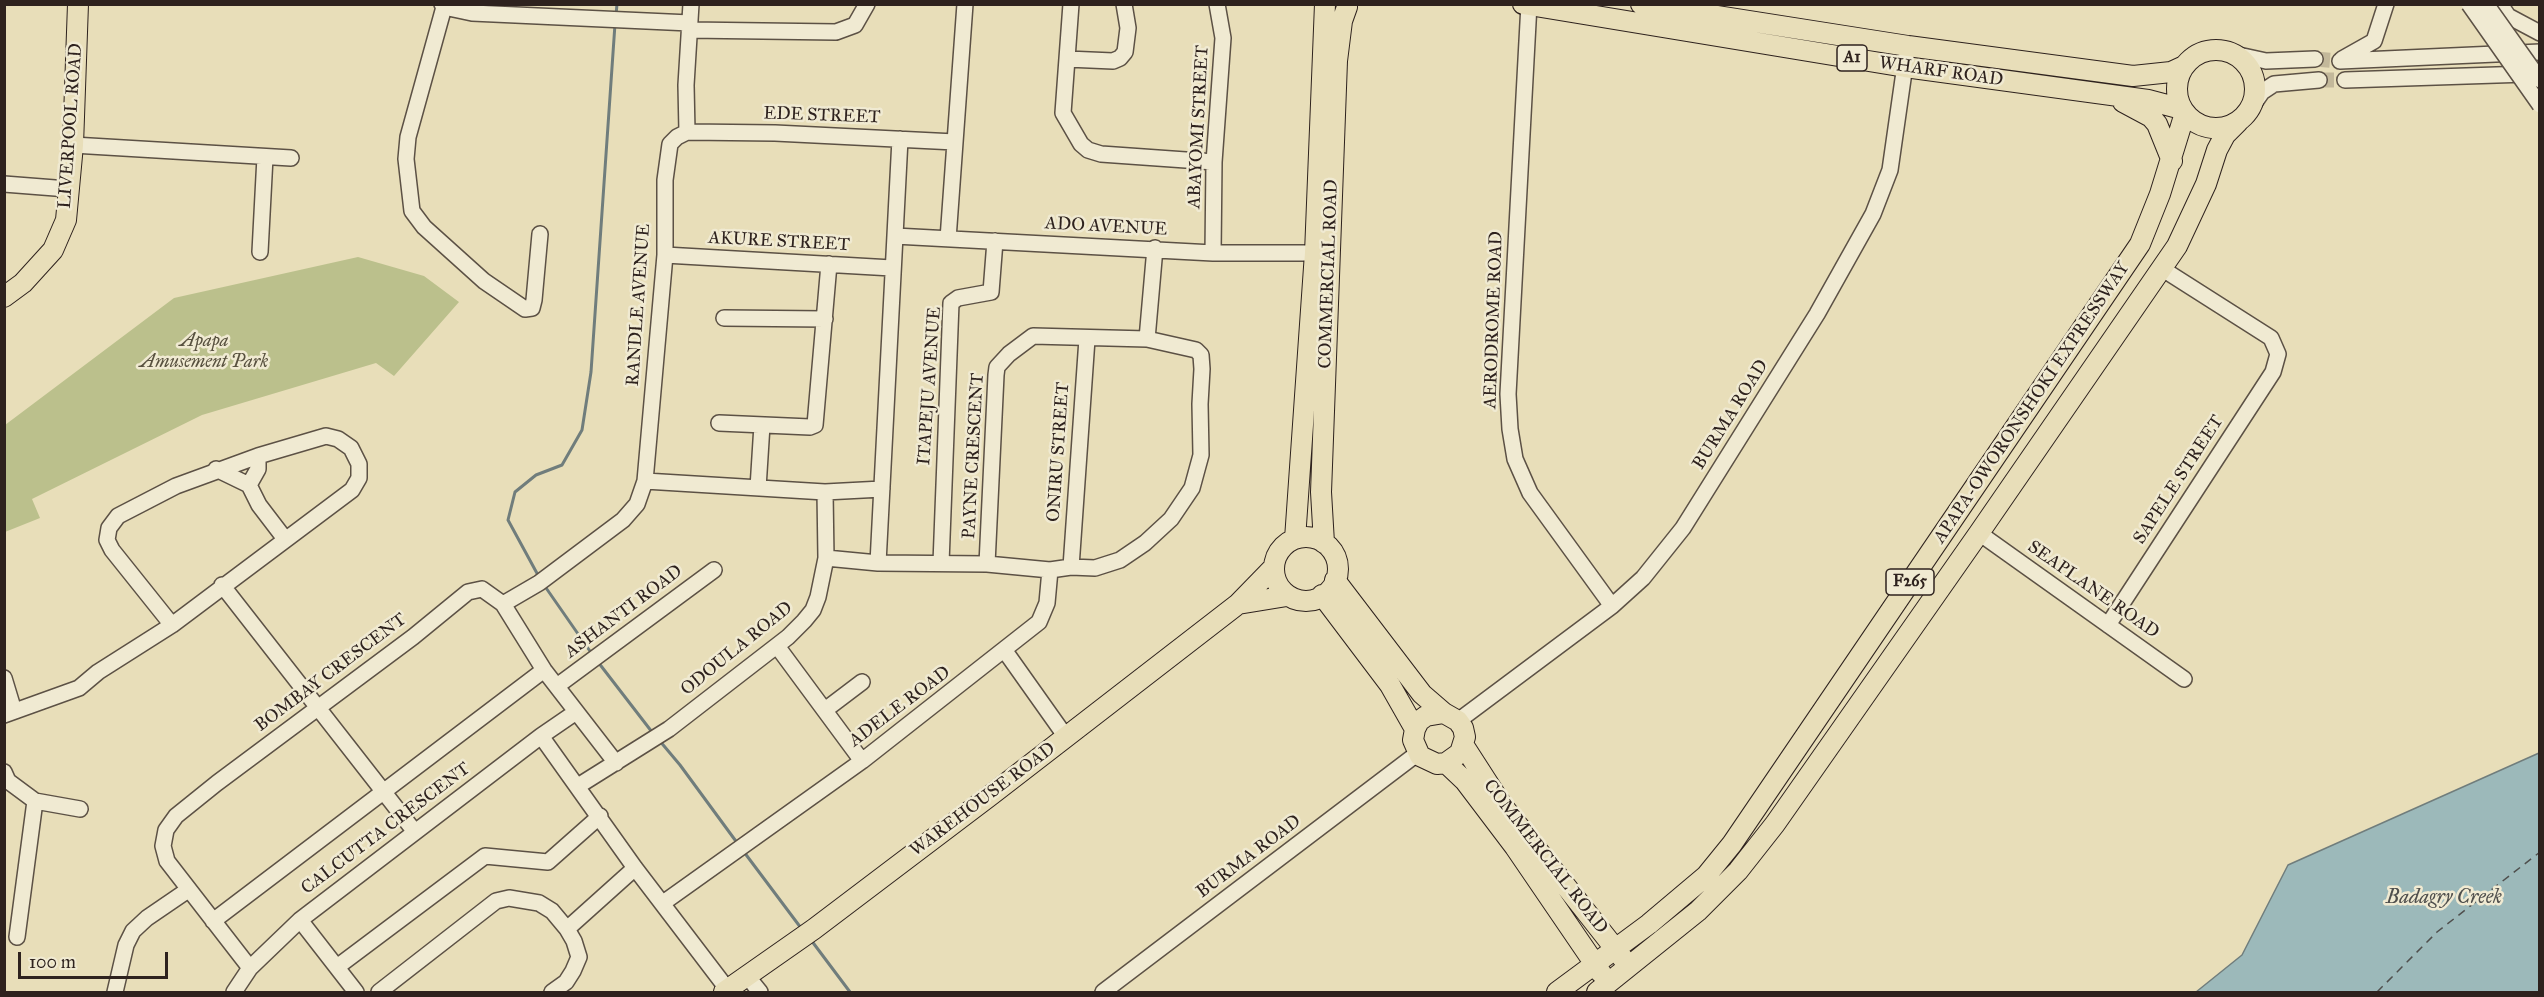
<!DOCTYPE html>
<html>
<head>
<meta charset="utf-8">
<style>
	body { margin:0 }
	#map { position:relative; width:2544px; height:997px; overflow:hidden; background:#e8deb9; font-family:"IM FELL Great Primer",serif }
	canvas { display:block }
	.frame { position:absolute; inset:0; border:6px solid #2e221e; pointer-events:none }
	.scale { position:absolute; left:18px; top:952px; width:150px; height:27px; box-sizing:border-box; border:3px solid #2e221e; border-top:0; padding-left:8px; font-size:18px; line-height:21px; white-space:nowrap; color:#2e221e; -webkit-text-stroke:4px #f0ead2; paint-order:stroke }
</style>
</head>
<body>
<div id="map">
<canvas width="2544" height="997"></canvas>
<div class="frame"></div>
<div class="scale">100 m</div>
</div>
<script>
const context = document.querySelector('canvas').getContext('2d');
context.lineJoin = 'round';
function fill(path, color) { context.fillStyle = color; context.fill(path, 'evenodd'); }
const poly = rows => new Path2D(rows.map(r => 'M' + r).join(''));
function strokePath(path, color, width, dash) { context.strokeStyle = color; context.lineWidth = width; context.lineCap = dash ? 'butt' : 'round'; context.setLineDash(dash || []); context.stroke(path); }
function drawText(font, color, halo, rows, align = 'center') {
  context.font = font + ' "IM FELL Great Primer",serif'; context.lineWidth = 5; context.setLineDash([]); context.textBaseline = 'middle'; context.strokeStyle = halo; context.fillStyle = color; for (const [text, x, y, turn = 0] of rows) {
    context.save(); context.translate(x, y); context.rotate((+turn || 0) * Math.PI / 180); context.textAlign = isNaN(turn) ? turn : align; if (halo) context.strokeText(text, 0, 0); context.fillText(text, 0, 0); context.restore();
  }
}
fill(poly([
	[358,257,424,276,459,302,394,376,376,363,202,415,32,499,40,518,5,532,5,425,174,298]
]), '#bbc08c');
const water = poly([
	[2539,753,2539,992,2196,992,2242,955,2288,865,2539,753]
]);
fill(water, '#9cb9ba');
strokePath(water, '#707d7c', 1.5);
strokePath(poly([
	[616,15,617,4],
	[539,577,508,520,515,492,536,475,562,465,582,430,591,372,615,24],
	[544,585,592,654],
	[598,662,652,732],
	[659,740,680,765,738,844],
	[744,852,801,928],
	[811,940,850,992]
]), '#707d7c', 3);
strokePath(poly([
	[2377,992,2437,932,2540,852]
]), '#4f4f4d', 1.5, [8, 6]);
strokePath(poly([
	[2315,59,2340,61],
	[2319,80,2345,80]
]), '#c3b89a', 15, [15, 8]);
const minor = poly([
	[442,4,444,7,472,13,690,23],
	[1071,4,1063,113,1081,144,1088,150,1101,154,1214,162],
	[1529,4,1508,394,1510,429,1515,459,1530,493,1612,606],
	[2500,4,2508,16,2540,33],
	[444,7,408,137,406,159,412,211,424,227,484,281,525,309,532,308,534,300,540,234],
	[689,30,836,32,855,25,867,4],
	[2234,54,2266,61,2315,59],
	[1067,59,1113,61,1120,58,1125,52,1128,28,1124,4],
	[2342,59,2374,41,2386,4],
	[2340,61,2540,52],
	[2345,80,2527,74],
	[2251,108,2262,92,2274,84,2319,80],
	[687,132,686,85,691,4],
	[73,145,291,158],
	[4,184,68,189],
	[895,236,1213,253,1315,253],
	[948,239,965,4],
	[260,252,265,157],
	[1213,253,1214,162,1223,38,1217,4],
	[665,255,892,268],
	[724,318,825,319],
	[1147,339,1155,248],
	[719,423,810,427,815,425,829,264],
	[216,469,249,485,259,505,285,539],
	[645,481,825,492,882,489],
	[249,485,258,469,258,456],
	[758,488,762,425],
	[1979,533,2184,679],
	[826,558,878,563,987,564,1050,570,1071,567,1095,568,1120,560,1145,543,1171,519,1192,488,1201,455,1200,404,1202,369,1201,355,1196,350,1147,339,1033,336,1009,354,997,367,996,375,987,564],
	[878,563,900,139],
	[941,563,951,303,958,298,991,292,995,241],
	[1071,567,1087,339],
	[222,585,415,832],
	[503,604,539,583,623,520,637,504,645,481,665,255,665,180,670,144,677,137,687,132,775,133,955,142],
	[2108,625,2273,372,2278,354,2271,338,2161,268],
	[777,646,862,761],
	[1005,651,1066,737],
	[4,678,14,711],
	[557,686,714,570],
	[825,710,862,682],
	[4,715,79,688,98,672,172,625,352,490,359,478,359,464,351,448,338,439,326,436,258,456,176,486,118,516,109,528,107,540,112,550,172,625],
	[1458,721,1612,606,1643,578,1683,528,1817,314,1873,214,1890,170,1906,58],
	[541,736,635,868,728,990],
	[4,772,8,781,35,801,80,809],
	[578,786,669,729,788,637,804,621,813,610,818,597,826,558,825,492],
	[663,903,862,761,1039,622,1047,603,1050,570],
	[300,920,356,992],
	[213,921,544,670],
	[567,929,635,868],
	[17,937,35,801],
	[337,967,485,856,548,862,600,816],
	[250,968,167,861,163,846,166,830,176,816,217,783,413,637,468,592,482,589,503,604,544,670,616,763],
	[747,976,760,992],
	[115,992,126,945,133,931,147,918,188,890],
	[234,992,250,968,300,920,541,736,576,712],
	[379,992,496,901,509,898,539,903,552,911,567,929,574,941,579,957,573,971,566,982,552,992],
	[1103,992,1418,753]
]);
const major = poly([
	[1523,4,1905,67,2148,100,2182,109],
	[1641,4,1908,46,2133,76,2171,72,2184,66],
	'2177 89a39 39 0 1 1 78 0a39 39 0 1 1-78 0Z',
	[2123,102,2151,117,2157,124,2172,161],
	[4,297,23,283,53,250,66,220,73,145,78,4],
	'1274 569a32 32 0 1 1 64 0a32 32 0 1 1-64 0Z',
	[1295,539,1315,253,1325,4],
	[1324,543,1321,492,1337,61,1342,21,1347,7],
	[1335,580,1422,694,1444,713,1458,721,1463,728,1465,737,1460,753,1446,763,1437,764,1420,756,1413,740,1415,729,1419,721,1426,716,1444,713],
	[1322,595,1390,685,1415,729],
	[1238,604,1287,596],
	[1464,746,1502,805,1624,960],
	[1446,763,1465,781,1515,847,1601,973],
	[724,992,814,929,991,795,1238,604,1274,567],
	[1557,992,1649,924,1706,876,1732,844,2140,244,2160,194,2185,113],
	[1597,992,1698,911,1738,871,1775,824,1979,533,2177,246,2206,184,2217,150,2225,135,2238,122]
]);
strokePath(minor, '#5c5145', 18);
strokePath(major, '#2e221e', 22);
strokePath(minor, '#f0ead2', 15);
strokePath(major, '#e8deb9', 20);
const minorBridge = poly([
	[2469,4,2540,105],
	[2486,4,2540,80]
]);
strokePath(minorBridge, '#5c5145', 18, []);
strokePath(minorBridge, '#f0ead2', 15);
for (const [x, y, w] of [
	[1852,58,30],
	[1910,582,48]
]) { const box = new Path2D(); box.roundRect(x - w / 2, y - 13, w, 26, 4.5); context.fillStyle = '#f0ead2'; context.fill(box); strokePath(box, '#2e221e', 1.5); }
drawText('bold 16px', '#2e221e', null, [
	["A1",1852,58],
	["F265",1910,582]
]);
drawText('18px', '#2e221e', '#f0ead2', [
	["WHARF ROAD",1941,72,8],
	["EDE STREET",822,116,2],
	["LIVERPOOL ROAD",71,126,-86],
	["ABAYOMI STREET",1199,127,-87],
	["ADO AVENUE",1106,227,3],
	["AKURE STREET",779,242,3],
	["COMMERCIAL ROAD",1329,274,-88],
	["RANDLE AVENUE",639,305,-86],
	["AERODROME ROAD",1494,320,-88],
	["ITAPEJU AVENUE",930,386,-86],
	["APAPA-OWORONSHOKI EXPRESSWAY",2032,403,-56],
	["BURMA ROAD",1731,415,-58],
	["ONIRU STREET",1059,452,-86],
	["PAYNE CRESCENT",974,456,-87],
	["SAPELE STREET",2179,480,-57],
	["SEAPLANE ROAD",2093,590,35],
	["ASHANTI ROAD",624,612,-37],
	["ODOULA ROAD",737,649,-39],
	["BOMBAY CRESCENT",331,673,-37],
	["ADELE ROAD",900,707,-37],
	["WAREHOUSE ROAD",983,800,-37],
	["CALCUTTA CRESCENT",386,829,-37],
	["BURMA ROAD",1249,857,-37],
	["COMMERCIAL ROAD",1545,857,52]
]);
drawText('italic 18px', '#58513f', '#f0ead2', [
	["Apapa",204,342],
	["Amusement Park",204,363]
]);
drawText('italic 20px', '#4f4f4d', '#f0ead2', [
	["Badagry Creek",2444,898]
]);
</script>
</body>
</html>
